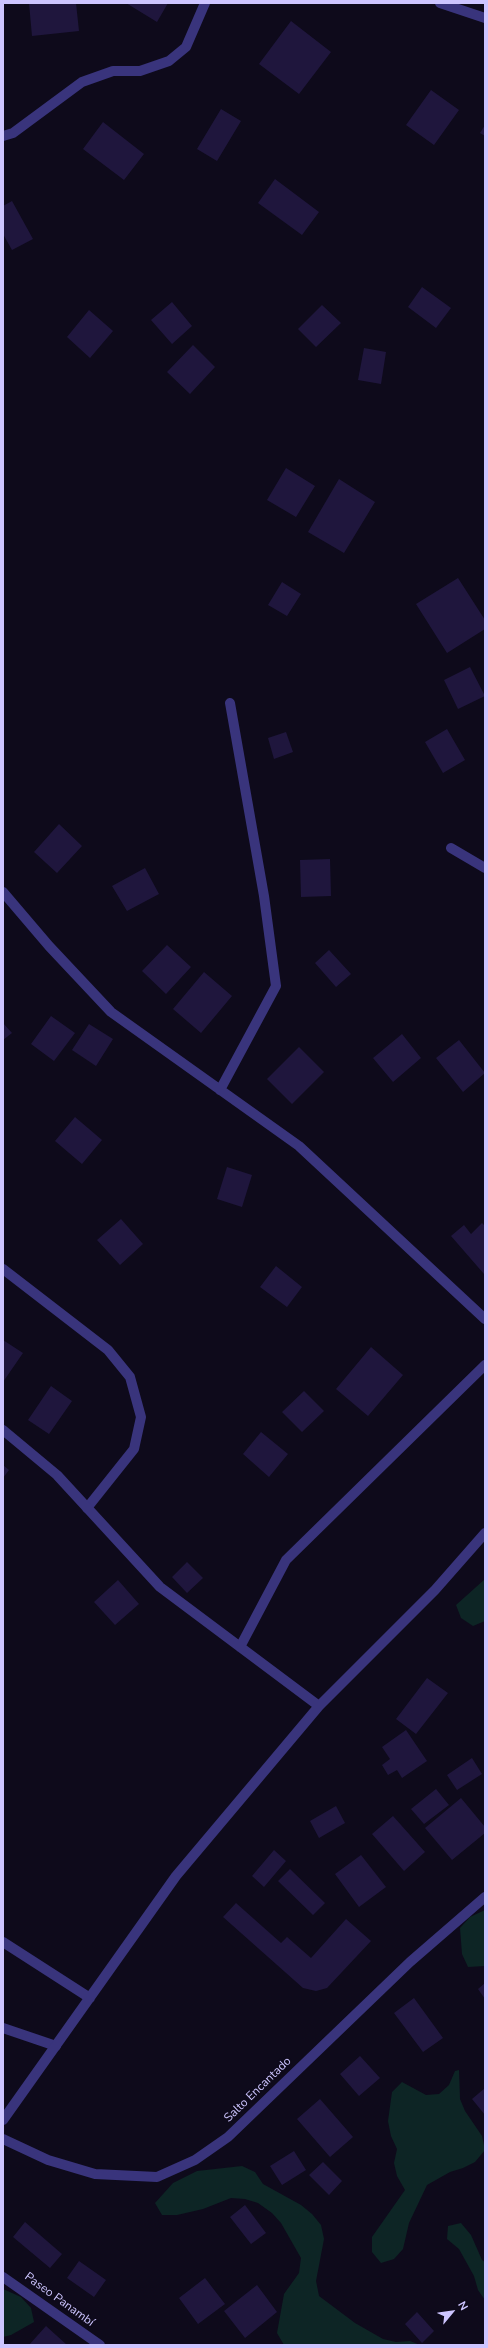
<!DOCTYPE html>
<html>
<head>
<meta charset="utf-8">
<style>
	body { margin:0 }
	#map { position:relative; width:488px; height:2348px; overflow:hidden; background:#0e0a1b; font-family:"Nunito Sans",sans-serif }
	canvas { display:block }
	.frame { position:absolute; inset:0; border:4px solid #cdc5ff; pointer-events:none }
	.north { position:absolute; left:432px; top:2292px; width:40px; height:40px; -webkit-text-stroke:3px #0e0a1b; paint-order:stroke; rotate:61deg; font-size:11px; font-weight:700; line-height:16px; text-align:center; color:#cdc5ff }
	.north::after { content:''; display:block; margin:auto; width:14px; height:18px; background:#cdc5ff; clip-path:polygon(50% 0,100% 100%,50% 72%,0 100%) }
</style>
</head>
<body>
<div id="map">
<canvas width="488" height="2348"></canvas>
<div class="frame"></div>
<div class="north">N</div>
</div>
<script>
const context = document.querySelector('canvas').getContext('2d');
context.lineJoin = 'round';
function fill(path, color) { context.fillStyle = color; context.fill(path, 'evenodd'); }
const poly = rows => new Path2D(rows.map(r => 'M' + r).join(''));
function strokePath(path, color, width, dash) { context.strokeStyle = color; context.lineWidth = width; context.lineCap = dash ? 'butt' : 'round'; context.setLineDash(dash || []); context.stroke(path); }
function drawText(font, color, halo, rows, align = 'center') {
  context.font = font + ' "Nunito Sans",sans-serif'; context.lineWidth = 3.5; context.setLineDash([]); context.textBaseline = 'middle'; context.strokeStyle = halo; context.fillStyle = color; for (const [text, x, y, turn = 0] of rows) {
    context.save(); context.translate(x, y); context.rotate((+turn || 0) * Math.PI / 180); context.textAlign = isNaN(turn) ? turn : align; if (halo) context.strokeText(text, 0, 0); context.fillText(text, 0, 0); context.restore();
  }
}
fill(poly([
	[485,1579,485,1621,473,1626,461,1618,456,1605],
	[485,1910,485,1966,468,1967,462,1954,460,1928,470,1917],
	[459,2070,460,2099,465,2111,482,2136,485,2150,475,2162,463,2168,450,2172,427,2185,409,2223,403,2249,394,2259,381,2263,372,2252,372,2237,405,2190,397,2176,394,2163,397,2149,391,2136,388,2121,392,2092,402,2082,426,2095,439,2094,449,2085,455,2071],
	[242,2166,255,2172,263,2184,301,2205,312,2214,321,2225,324,2239,316,2281,319,2296,355,2323,383,2339,396,2342,410,2341,420,2345,284,2345,277,2333,284,2294,299,2273,301,2258,281,2223,272,2213,258,2203,245,2199,231,2198,203,2209,177,2215,162,2215,155,2203,173,2183,197,2171],
	[461,2223,471,2235,482,2260,485,2262,485,2300,478,2290,474,2276,459,2249,447,2239,448,2226],
	[3,2289,21,2297,31,2308,34,2322,11,2335,3,2337]
]), '#0d2525');
fill(poly([
	[29,3,76,3,79,31,32,36],
	[126,3,168,3,157,22],
	[291,21,331,52,299,94,259,64],
	[431,90,459,110,434,145,406,125],
	[221,109,241,121,217,161,197,149],
	[103,122,144,154,124,180,83,149],
	[485,125,485,136,480,133],
	[275,179,319,212,302,235,258,203],
	[12,201,33,239,12,250,3,234,3,206],
	[422,287,451,308,436,328,408,307],
	[172,302,192,326,172,344,151,320],
	[322,305,341,323,316,347,298,329],
	[89,310,113,331,90,358,67,337],
	[193,345,215,367,190,394,167,372],
	[364,348,386,352,381,384,358,380],
	[286,468,315,486,296,517,267,500],
	[339,479,375,502,344,553,308,532],
	[458,578,485,620,485,629,447,653,416,604],
	[282,582,301,594,287,616,268,605],
	[470,667,485,696,458,709,444,680],
	[447,729,465,760,443,773,425,742],
	[286,732,293,752,274,759,268,738],
	[59,824,82,846,57,873,34,852],
	[330,859,331,896,301,897,300,860],
	[145,868,159,894,127,911,112,886],
	[167,945,191,967,166,994,142,971],
	[329,950,351,974,336,987,315,963],
	[204,972,232,996,201,1033,173,1009],
	[51,1016,75,1033,54,1061,31,1044],
	[3,1023,12,1033,3,1040],
	[89,1024,113,1039,96,1066,72,1050],
	[402,1034,421,1058,393,1082,373,1058],
	[459,1040,485,1073,463,1092,436,1058],
	[299,1047,324,1072,292,1104,267,1079],
	[75,1117,102,1140,82,1164,55,1141],
	[227,1167,252,1175,242,1207,217,1199],
	[121,1219,143,1244,120,1265,97,1240],
	[482,1223,485,1226,484,1274,451,1236,464,1225,471,1234],
	[276,1266,302,1287,287,1307,260,1287],
	[3,1340,23,1353,3,1382],
	[371,1347,403,1375,368,1416,336,1389],
	[51,1386,72,1401,49,1434,28,1420],
	[304,1391,324,1411,302,1432,282,1412],
	[261,1432,288,1454,269,1477,243,1454],
	[3,1465,9,1470,3,1478],
	[187,1562,203,1578,187,1593,172,1577],
	[118,1580,139,1604,115,1625,94,1602],
	[427,1678,448,1693,416,1734,396,1719],
	[406,1730,427,1761,402,1778,397,1770,388,1775,382,1765,390,1759,382,1747],
	[472,1758,482,1774,457,1790,447,1775],
	[436,1789,449,1805,424,1824,411,1809],
	[461,1798,485,1827,485,1833,452,1860,425,1828],
	[336,1806,345,1823,319,1838,310,1821],
	[393,1816,425,1852,404,1871,372,1834],
	[274,1850,286,1861,264,1887,252,1876],
	[361,1855,386,1887,359,1907,335,1874],
	[290,1869,325,1903,313,1915,278,1881],
	[236,1903,281,1943,287,1937,311,1958,346,1919,371,1941,327,1988,316,1991,303,1988,223,1917],
	[485,1983,485,1999,478,1989],
	[414,1998,443,2038,423,2052,394,2013],
	[360,2056,380,2078,359,2096,340,2074],
	[485,2088,485,2115,472,2099],
	[320,2099,353,2137,330,2157,297,2119],
	[294,2151,306,2170,282,2185,270,2166],
	[323,2162,342,2181,329,2195,309,2175],
	[245,2205,266,2233,251,2244,230,2217],
	[25,2222,62,2254,50,2268,13,2237],
	[79,2261,106,2280,94,2297,67,2278],
	[205,2278,225,2304,198,2324,179,2298],
	[257,2285,277,2312,245,2338,224,2311],
	[417,2312,434,2331,422,2343,405,2324],
	[46,2326,67,2345,29,2345]
]), '#1f163d');
strokePath(poly([
	[3,1269,108,1350,130,1377,141,1417,134,1449,87,1508],
	[3,2028,56,2046]
]), '#39347c', 10);
strokePath(poly([
	[3,136,13,133,82,82,113,71,140,71,169,61,186,47,205,3],
	[451,848,485,868],
	[3,892,49,946,111,1012,299,1146,485,1319],
	[220,1090,276,986,264,896,230,703],
	[3,1430,57,1475,160,1587,319,1706],
	[240,1647,286,1560,485,1365],
	[3,1942,90,1998],
	[3,2120,176,1876,319,1706,435,1590,485,1533],
	[3,2139,48,2160,95,2174,157,2177,195,2160,228,2137,410,1962,485,1897],
	[3,2277,100,2345]
]), '#39347c', 10);
strokePath(poly([
	[440,3,485,18]
]), '#39347c', 10);
drawText('12px', '#cdc5ff', '#0e0a1b', [
	["Salto Encantado",258,2090,-44],
	["Paseo Panambí",59,2300,36]
]);
</script>
</body>
</html>
